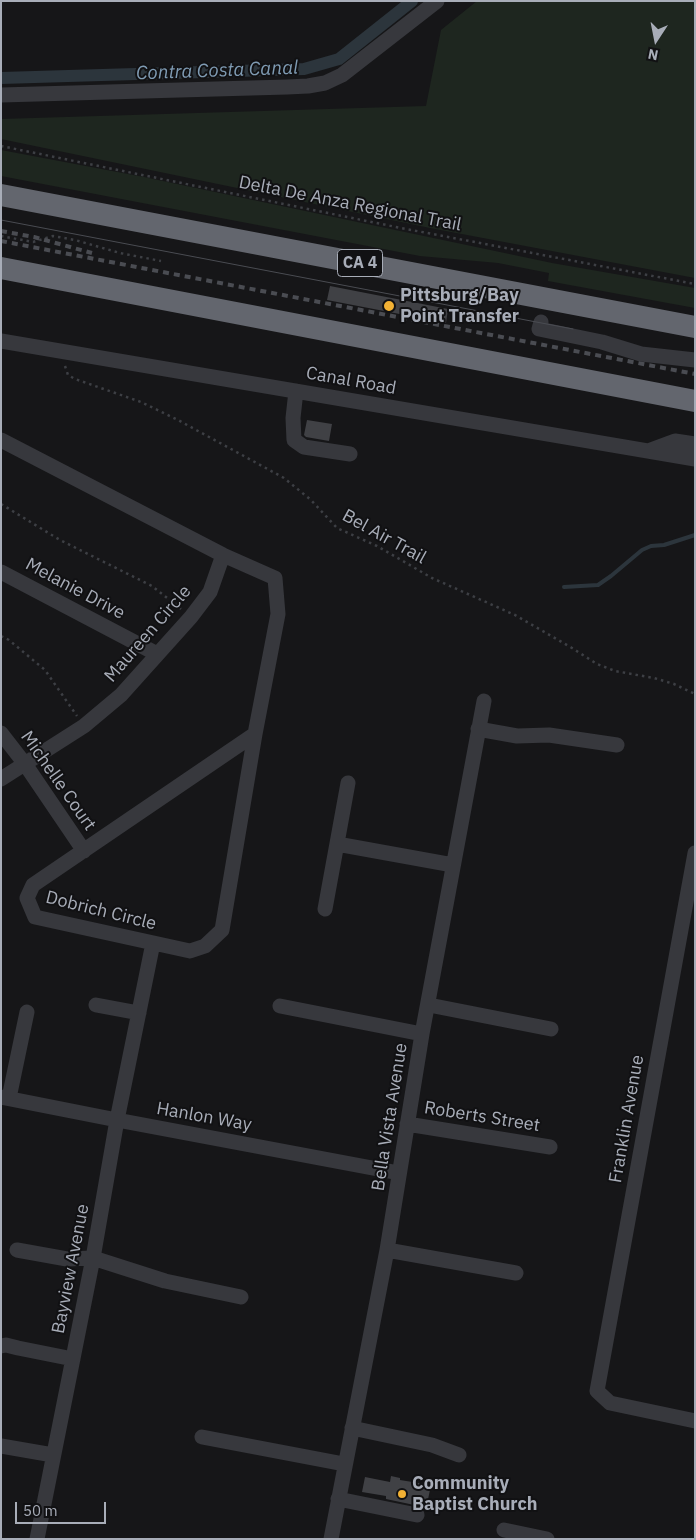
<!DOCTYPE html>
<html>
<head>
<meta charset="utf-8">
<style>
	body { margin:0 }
	#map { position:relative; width:696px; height:1540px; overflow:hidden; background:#161618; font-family:"IBM Plex Sans",sans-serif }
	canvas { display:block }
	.frame { position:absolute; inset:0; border:2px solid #a8adb8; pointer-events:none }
	.north { position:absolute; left:631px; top:15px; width:50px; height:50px; -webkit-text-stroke:4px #111113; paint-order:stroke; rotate:191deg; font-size:14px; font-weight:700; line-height:20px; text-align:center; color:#a8adb8 }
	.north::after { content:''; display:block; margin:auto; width:18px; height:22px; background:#a8adb8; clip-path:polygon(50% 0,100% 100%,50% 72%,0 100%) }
	.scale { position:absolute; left:15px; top:1502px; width:91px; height:22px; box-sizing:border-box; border:2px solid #a8adb8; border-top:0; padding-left:6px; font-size:15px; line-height:18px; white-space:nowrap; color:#a8adb8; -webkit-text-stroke:4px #111113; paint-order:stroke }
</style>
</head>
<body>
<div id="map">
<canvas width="696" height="1540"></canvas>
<div class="frame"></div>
<div class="north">N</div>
<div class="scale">50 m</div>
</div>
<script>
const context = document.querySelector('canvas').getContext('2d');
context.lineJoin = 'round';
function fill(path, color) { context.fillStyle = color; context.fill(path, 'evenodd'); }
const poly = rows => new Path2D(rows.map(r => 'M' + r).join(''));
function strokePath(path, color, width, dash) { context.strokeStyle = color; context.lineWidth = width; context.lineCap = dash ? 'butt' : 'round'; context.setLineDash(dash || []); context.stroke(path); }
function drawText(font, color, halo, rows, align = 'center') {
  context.font = font + ' "IBM Plex Sans",sans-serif'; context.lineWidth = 4; context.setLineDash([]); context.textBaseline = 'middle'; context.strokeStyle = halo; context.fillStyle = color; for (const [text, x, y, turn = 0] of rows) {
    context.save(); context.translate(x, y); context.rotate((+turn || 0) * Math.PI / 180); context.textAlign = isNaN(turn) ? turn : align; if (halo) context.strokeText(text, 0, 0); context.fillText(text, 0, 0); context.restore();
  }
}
fill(poly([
	[477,1,695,1,695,278,430,228,1,139,1,119,426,106,441,30],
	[1,150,144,177,552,263,695,288,695,308,548,281,549,273,498,263,420,256,1,176]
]), '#1e261f');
strokePath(poly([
	[564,587,598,585,611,576,642,550,651,546,664,545,695,535]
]), '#2c353c', 4);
strokePath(poly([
	[1,78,304,69,339,59,412,1]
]), '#2c353c', 12);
fill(poly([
	[330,286,448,309,446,323,327,300],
	[307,420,332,424,329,441,306,437,304,435],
	[391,1476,400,1478,400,1480,431,1485,426,1509,419,1506,386,1499,386,1496,362,1492,365,1477,390,1482]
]), '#404145');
strokePath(poly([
	[1,146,401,228,695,284],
	[1,236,33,242,53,236,75,240,120,253,161,261],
	[65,366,68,375,75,379,141,402,178,420,284,478,311,500,337,528,377,546,432,578,515,615,572,648,597,664,615,671,654,678,674,684,695,694],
	[1,504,60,540,152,586,181,609],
	[1,636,9,640,45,670,77,716]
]), '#3d3f44', 2.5, [2.5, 4]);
strokePath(poly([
	[1,95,287,87,308,86,325,83,342,75,437,1],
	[541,322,539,329,602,342,641,354,695,360],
	[1,341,695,459],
	[296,391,293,418,294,440,304,447,350,454],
	[1,440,223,555,275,578,278,614,255,734,222,930,205,946,190,951,35,917,27,898,33,885,255,734],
	[648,451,675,441,695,444],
	[1,572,157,654],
	[478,729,517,736,549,735,617,745],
	[1,733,25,764,84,851],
	[1,779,84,726,121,695,191,617,210,592,223,555],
	[337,844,453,865],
	[695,853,597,1391,610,1403,695,1421],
	[325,909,348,783],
	[96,1005,139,1013],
	[429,1005,551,1029],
	[280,1006,422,1034],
	[1,1097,117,1120,399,1173],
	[9,1098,27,1012],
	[407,1124,550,1147],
	[17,1250,67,1259,93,1258,165,1281,241,1297],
	[387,1250,516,1273],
	[1,1346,6,1345,18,1348,73,1359],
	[352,1428,432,1445,459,1455],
	[202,1437,344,1464],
	[1,1446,53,1455],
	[338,1499,417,1515],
	[504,1530,547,1539],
	[37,1539,93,1258,117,1120,153,943],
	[331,1539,387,1250,422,1034,484,701]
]), '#37383d', 15);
strokePath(poly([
	[1,195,695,327],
	[1,268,695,401]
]), '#63666e', 22);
strokePath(poly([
	[1,220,573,329]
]), '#4a4c52', 1);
strokePath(poly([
	[1,231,34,237,92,253],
	[1,241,695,374]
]), '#4a4c52', 4, [6, 5]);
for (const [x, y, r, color] of [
	[389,306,6,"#f2b134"],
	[402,1494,5,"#f2b134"]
]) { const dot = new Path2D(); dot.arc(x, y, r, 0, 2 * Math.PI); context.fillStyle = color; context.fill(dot); strokePath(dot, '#111113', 2); }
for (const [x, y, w] of [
	[360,263,45]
]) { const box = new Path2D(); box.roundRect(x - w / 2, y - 13.5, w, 27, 4); context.fillStyle = '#111113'; context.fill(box); strokePath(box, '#a8adb8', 1); }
drawText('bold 16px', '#a8adb8', null, [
	["CA 4",360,263]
]);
drawText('18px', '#a8adb8', '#111113', [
	["Delta De Anza Regional Trail",350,204,11],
	["Canal Road",351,381,10],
	["Bel Air Trail",384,537,29],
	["Melanie Drive",75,589,28],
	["Maureen Circle",148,634,-49],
	["Michelle Court",58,781,55],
	["Dobrich Circle",101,911,14],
	["Hanlon Way",204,1117,10],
	["Bella Vista Avenue",390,1117,-81],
	["Roberts Street",482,1117,9],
	["Franklin Avenue",627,1119,-80],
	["Bayview Avenue",71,1269,-79]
]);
drawText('bold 18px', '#a8adb8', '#111113', [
	["Pittsburg/Bay",400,296],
	["Point Transfer",400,317],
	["Community",412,1484],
	["Baptist Church",412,1505]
], 'left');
drawText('italic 19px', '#7f9bb3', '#111113', [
	["Contra Costa Canal",217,71,-2]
]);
</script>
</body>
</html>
